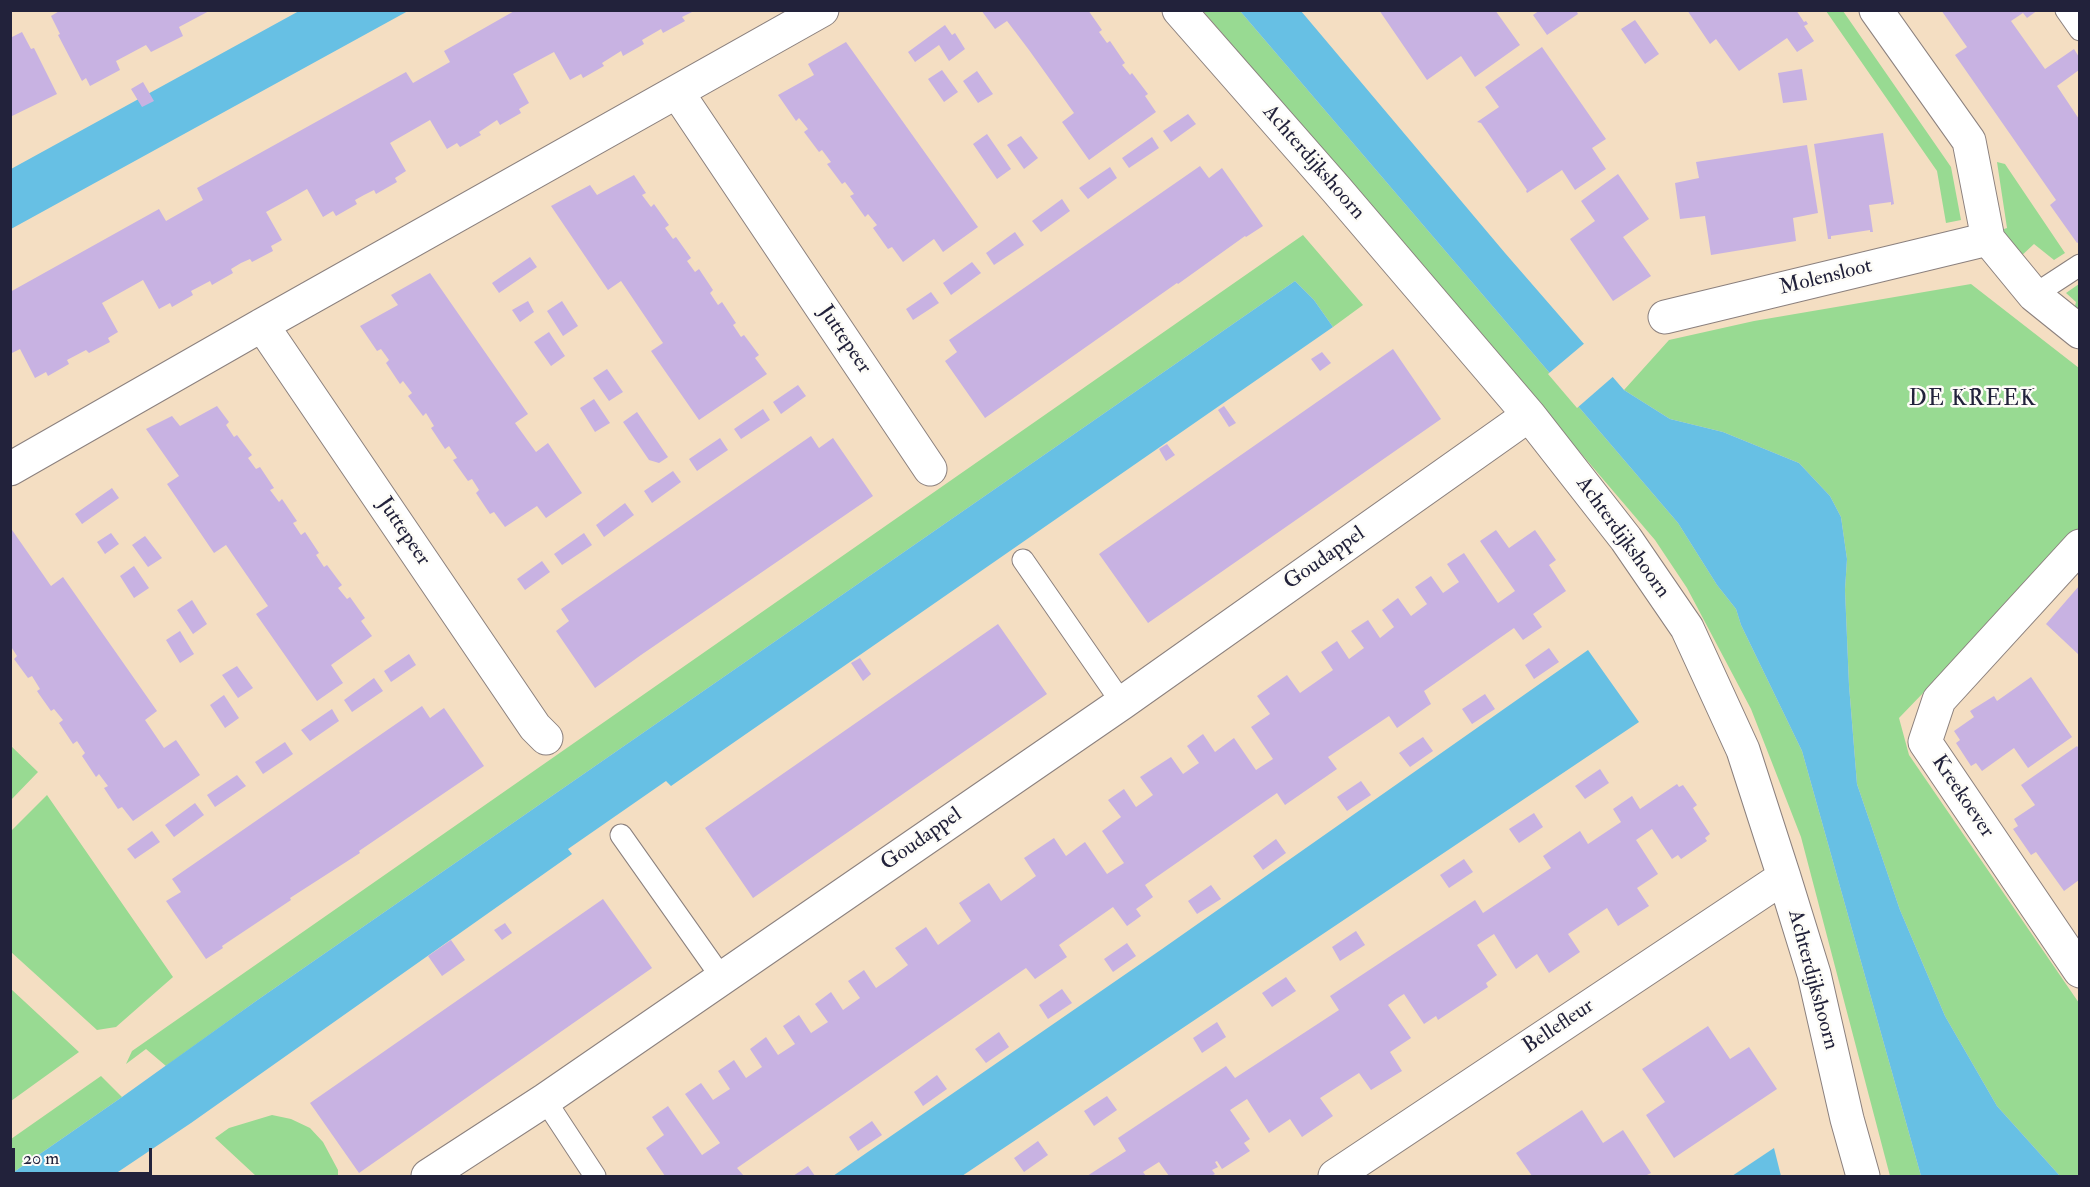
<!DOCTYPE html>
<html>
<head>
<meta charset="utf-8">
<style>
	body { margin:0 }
	#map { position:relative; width:2090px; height:1187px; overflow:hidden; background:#f4dec2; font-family:"IM FELL Double Pica",serif }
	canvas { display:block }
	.frame { position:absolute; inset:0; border:12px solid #22223b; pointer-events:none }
	.scale { position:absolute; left:12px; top:1148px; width:140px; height:27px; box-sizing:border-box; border:3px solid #22223b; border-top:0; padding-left:8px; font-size:18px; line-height:21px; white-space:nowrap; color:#22223b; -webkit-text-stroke:4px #fdfcf7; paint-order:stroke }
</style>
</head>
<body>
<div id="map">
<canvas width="2090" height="1187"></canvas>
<div class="frame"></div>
<div class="scale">20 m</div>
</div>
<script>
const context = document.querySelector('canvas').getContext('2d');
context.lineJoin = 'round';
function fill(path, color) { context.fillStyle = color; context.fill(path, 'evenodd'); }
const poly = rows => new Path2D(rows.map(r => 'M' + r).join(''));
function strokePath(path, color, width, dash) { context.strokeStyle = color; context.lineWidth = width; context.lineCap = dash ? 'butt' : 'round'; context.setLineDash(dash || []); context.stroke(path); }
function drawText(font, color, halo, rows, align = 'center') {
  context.font = font + ' "IM FELL Double Pica",serif'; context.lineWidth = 5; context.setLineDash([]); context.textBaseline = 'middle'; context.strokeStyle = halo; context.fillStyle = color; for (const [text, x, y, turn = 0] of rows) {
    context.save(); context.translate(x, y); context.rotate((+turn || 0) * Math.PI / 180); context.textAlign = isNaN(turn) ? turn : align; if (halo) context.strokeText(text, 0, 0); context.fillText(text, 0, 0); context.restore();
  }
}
fill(poly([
	[1203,11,1240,11,1678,523,1717,585,1736,609,1741,625,1802,751,1921,1176,1890,1176,1801,837,1751,709,1687,588,1655,540],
	[1826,11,1843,11,1951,167,1961,220,1946,223,1937,171],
	[1997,162,2005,164,2065,253,2054,260,2034,244,2019,258,2001,230,2007,228],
	[1303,235,1363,305,1333,327,1314,300,1295,281,256,1001,166,1066,146,1049,126,1064,132,1051],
	[1971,284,2079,368,2079,531,1899,718,1909,755,2079,1003,2079,1176,2060,1176,1997,1106,1945,1016,1900,910,1857,784,1849,685,1845,590,1847,559,1841,517,1830,496,1799,463,1723,432,1670,419,1624,390,1669,340,1754,321],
	[2079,284,2079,314,2074,310,2076,302,2066,293],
	[11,746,38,772,11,800,10,800],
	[47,795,173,977,116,1027,97,1030,11,952,11,831],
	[11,989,79,1052,11,1101,10,1101],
	[101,1076,122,1097,11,1174,11,1139],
	[272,1115,291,1119,310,1128,323,1142,338,1170,338,1176,256,1176,215,1138,229,1128]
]), '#98da92');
fill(poly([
	[299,11,408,11,11,229,11,169],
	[1240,11,1301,11,1505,253,1624,390,1670,419,1723,432,1799,463,1830,496,1841,517,1847,559,1845,590,1849,685,1857,784,1900,910,1945,1016,1997,1106,2060,1176,1921,1176,1802,751,1741,625,1736,609,1717,585,1678,523],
	[1295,281,1314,300,1333,327,671,786,666,781,568,849,572,854,191,1123,112,1176,11,1176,11,1174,122,1097,256,1001],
	[1588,650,1639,722,962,1176,833,1176,1162,949],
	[1774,1148,1781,1176,1732,1176]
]), '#67c0e4');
fill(poly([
	[1586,342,1615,375,1577,408,1548,374]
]), '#f4dec2');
fill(poly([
	[61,10,211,10,179,27,183,36,151,52,146,45,116,61,120,70,90,86,86,78,82,81,58,35,60,34,51,16],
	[516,10,696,10,682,17,685,21,663,33,661,29,642,40,644,44,623,56,621,51,602,63,604,66,583,78,581,74,570,80,554,52,513,74,529,103,519,109,521,113,500,125,497,120,479,132,481,135,460,147,457,143,447,149,430,120,390,143,406,171,395,178,397,182,376,194,374,190,364,195,355,200,357,204,336,216,333,211,323,217,307,189,286,201,266,212,282,240,271,246,273,251,252,262,250,259,241,263,231,269,233,273,212,285,210,281,191,291,193,295,172,307,170,303,159,309,143,280,102,303,118,332,108,338,110,342,89,353,86,350,67,360,69,364,48,376,46,372,35,378,20,349,10,354,10,292,159,209,166,221,203,200,197,188,406,72,413,83,450,62,444,51],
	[981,10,1088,10,1102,30,1099,32,1107,43,1110,41,1125,63,1122,65,1130,75,1132,73,1148,94,1145,96,1156,112,1089,160,1062,122,1074,113,1029,50,1007,21,995,29],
	[1379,10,1495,10,1520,45,1475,77,1461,56,1427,80],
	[1540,10,1576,10,1578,14,1547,35,1533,15],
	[1687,10,1796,10,1804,22,1806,21,1808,24,1804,26,1814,41,1797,52,1787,38,1739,71,1716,39,1710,44],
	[1941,10,2038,10,2027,18,2023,13,2011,21,2045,69,2074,49,2079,57,2079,70,2057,86,2079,119,2079,242,2077,243,2050,205,2056,200,1955,55,1967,47],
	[1635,20,1659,54,1645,64,1621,29],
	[945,25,952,35,955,33,965,49,949,61,939,45,915,62,908,52],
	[22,32,31,49,34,48,57,94,10,117,10,38],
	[846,42,978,227,943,252,934,239,903,262,892,247,888,249,873,228,877,225,868,214,865,217,850,196,854,194,845,182,842,184,827,164,831,162,822,150,819,152,804,132,808,129,799,118,796,121,778,95,814,75,808,64],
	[1542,47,1606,139,1592,148,1606,169,1575,190,1562,170,1527,193,1526,191,1527,190,1481,123,1477,122,1499,107,1485,87],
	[1802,69,1807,100,1783,103,1778,73],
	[942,70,958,92,944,102,928,79],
	[977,71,993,94,978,103,963,81],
	[143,82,154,101,142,107,131,89],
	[1188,114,1196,124,1171,142,1163,131],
	[1883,133,1894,204,1891,205,1891,202,1869,205,1873,232,1870,232,1870,230,1831,236,1831,239,1828,239,1814,144],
	[987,134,1011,169,997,179,973,144],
	[1021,136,1038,158,1024,169,1007,145],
	[1152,137,1159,148,1129,168,1122,158],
	[1807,145,1818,213,1793,218,1796,241,1711,255,1705,216,1680,219,1675,183,1699,178,1696,162],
	[1200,166,1209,178,1222,168,1263,226,1246,237,1245,236,1178,284,1177,283,985,418,945,361,957,352,949,340],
	[1110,167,1117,178,1088,199,1079,188],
	[1618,174,1649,219,1623,237,1651,276,1613,301,1570,239,1595,221,1581,201],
	[634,175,646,193,642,195,651,207,654,204,669,225,665,228,673,239,676,237,691,258,687,261,695,272,699,269,713,290,710,293,718,305,722,302,736,323,733,325,741,337,744,335,759,355,755,358,767,374,699,420,651,351,663,343,621,281,608,290,551,206,590,185,597,195],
	[1062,199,1070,211,1041,232,1032,221],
	[1015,232,1024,245,994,265,986,253],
	[530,257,537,267,499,293,492,283],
	[972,262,981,273,951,295,943,283],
	[430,273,528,414,515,423,536,452,548,443,582,493,546,518,537,506,505,527,494,512,490,514,476,493,479,490,472,479,468,481,453,460,457,458,449,446,445,449,431,428,434,426,426,413,423,416,408,396,412,393,403,381,400,384,386,363,389,360,381,349,377,351,360,326,398,305,391,295],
	[931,292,939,303,913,320,906,309],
	[528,301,534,312,520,322,512,310],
	[562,301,578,326,563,336,547,311],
	[549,332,565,356,551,366,534,342],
	[1393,349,1441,419,1148,623,1099,554],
	[1322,352,1331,363,1320,371,1311,359],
	[607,369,623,392,609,401,593,378],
	[798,385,806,396,781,414,773,402],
	[594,399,610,423,595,432,580,408],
	[217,406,229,422,226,425,234,437,237,435,252,455,248,458,256,469,260,467,274,488,270,490,279,502,282,499,297,521,293,523,301,535,305,532,319,553,316,555,324,567,327,565,342,585,338,588,347,599,350,597,365,618,361,621,372,636,331,665,343,683,317,701,256,614,268,606,226,545,214,553,167,484,179,476,146,429,172,416,180,426],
	[1224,406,1236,423,1229,427,1218,410],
	[763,409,770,420,741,439,734,429],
	[637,412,668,457,659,463,649,460,623,422],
	[811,436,819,448,833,438,873,496,641,655,595,688,556,631,569,621,561,609],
	[720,438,728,450,697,471,689,459],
	[1167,444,1175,455,1166,461,1159,449],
	[673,471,681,482,652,503,644,491],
	[112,488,119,498,82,524,75,514],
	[625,503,634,515,604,537,596,525],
	[10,527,51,586,63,577,157,711,145,720,164,748,176,740,200,775,133,821,122,807,118,809,104,788,108,786,99,774,96,777,82,756,85,753,77,741,73,744,59,723,63,720,54,709,51,711,39,694,37,691,40,689,32,676,28,678,14,659,17,656,10,645],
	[1496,530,1509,548,1535,530,1556,560,1549,565,1566,591,1533,614,1542,627,1523,640,1514,628,1424,691,1431,704,1428,706,1397,728,1389,716,1328,757,1337,769,1285,805,1277,793,1145,885,1153,897,1136,909,1141,916,1127,926,1113,907,1059,945,1067,957,1035,979,1026,968,994,990,737,1168,744,1176,665,1176,646,1148,664,1135,652,1117,668,1106,702,1155,720,1143,685,1094,701,1083,713,1100,730,1089,718,1071,734,1060,746,1078,762,1067,750,1049,766,1037,778,1055,795,1044,783,1026,799,1015,811,1033,828,1022,815,1004,831,992,843,1010,860,998,848,981,864,970,876,988,892,977,908,965,895,948,926,927,938,945,971,921,959,903,989,883,1001,901,1018,889,1036,876,1024,858,1054,838,1066,856,1085,842,1107,874,1124,863,1102,831,1121,817,1108,800,1124,789,1136,807,1153,795,1140,777,1171,757,1183,774,1199,763,1187,746,1203,734,1215,752,1234,738,1256,770,1273,759,1251,727,1270,714,1257,696,1287,675,1300,693,1333,670,1321,652,1337,641,1349,659,1364,648,1351,631,1368,620,1380,638,1394,627,1382,610,1398,598,1411,616,1427,604,1415,587,1431,576,1443,593,1459,582,1447,564,1464,553,1498,603,1515,591,1480,541],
	[111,533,119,544,105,554,97,542],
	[584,533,592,545,562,565,554,554],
	[145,536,162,558,148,567,132,545],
	[542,561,550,572,525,590,517,579],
	[134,566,149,588,134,598,120,576],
	[2079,586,2079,655,2046,624],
	[192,600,207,624,193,634,177,610],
	[998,624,1047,694,753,898,705,828],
	[180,631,194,654,180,663,166,640],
	[1549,648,1559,662,1534,679,1525,665],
	[409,654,416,665,391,682,384,671],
	[860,658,871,674,863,681,851,663],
	[237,666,253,688,238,698,222,675],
	[2031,677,2072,737,2028,768,2014,748,1982,771,1976,763,1971,766,1956,743,1960,740,1954,731,1974,717,1970,711,1994,696,1997,701],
	[374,678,383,691,352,712,344,700],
	[1485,694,1495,709,1472,724,1462,709],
	[224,695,239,718,225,728,210,705],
	[422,706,430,718,444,708,484,766,359,851,360,853,290,898,291,900,222,946,223,948,206,959,166,901,181,892,172,879],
	[332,709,339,721,310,741,301,730],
	[1423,737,1433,751,1410,767,1399,753],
	[285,742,293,754,263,774,255,762],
	[2077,746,2079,749,2079,880,2064,891,2036,852,2031,855,2013,829,2018,826,2014,819,2035,805,2021,785],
	[1600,769,1609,783,1585,799,1575,786],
	[237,775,246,786,215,807,207,795],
	[1361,781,1371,795,1347,811,1337,797],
	[1677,784,1679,787,1683,785,1697,805,1693,808,1710,834,1705,838,1707,841,1681,859,1678,855,1672,859,1652,829,1636,840,1658,874,1637,888,1649,906,1618,926,1607,908,1568,934,1580,952,1549,973,1537,954,1516,969,1494,934,1477,945,1497,975,1486,983,1488,987,1438,1020,1436,1016,1424,1024,1404,994,1396,999,1388,1005,1411,1038,1390,1052,1402,1071,1371,1090,1359,1073,1320,1098,1333,1116,1302,1137,1290,1119,1269,1133,1247,1099,1230,1110,1250,1139,1244,1143,1250,1151,1222,1169,1217,1161,1215,1162,1218,1167,1212,1170,1215,1174,1211,1176,1169,1176,1159,1162,1143,1172,1146,1176,1087,1176,1126,1151,1118,1138,1226,1066,1235,1078,1339,1010,1330,996,1475,900,1483,913,1551,868,1543,856,1580,831,1588,844,1621,822,1613,809,1632,796,1640,809],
	[195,803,204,815,174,837,165,825],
	[1534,813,1543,827,1519,843,1509,829],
	[152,831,160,842,135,859,127,849],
	[1276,839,1286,853,1263,870,1253,856],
	[1464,859,1473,872,1449,888,1440,875],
	[1211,885,1221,899,1197,914,1188,901],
	[603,899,652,968,359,1173,310,1103],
	[505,923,512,933,502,940,494,930],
	[1356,931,1365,945,1340,961,1332,947],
	[451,940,465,960,442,976,428,956],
	[1127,943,1136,956,1113,972,1104,959],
	[1286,977,1296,991,1272,1007,1262,993],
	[1062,989,1072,1003,1048,1019,1039,1005],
	[1217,1022,1226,1037,1202,1053,1193,1038],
	[1708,1026,1730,1059,1749,1047,1777,1089,1674,1158,1646,1115,1665,1102,1642,1069],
	[999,1032,1009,1047,986,1063,975,1049],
	[937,1075,947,1089,923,1106,914,1092],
	[1107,1096,1117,1110,1094,1126,1084,1111],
	[1582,1110,1603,1143,1623,1130,1651,1173,1645,1176,1532,1176,1516,1153],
	[872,1121,882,1135,858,1151,849,1137],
	[1038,1141,1048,1155,1024,1172,1014,1158],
	[808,1166,815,1176,793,1176]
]), '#c8b2e2');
const lane = poly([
	[2066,10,2080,30],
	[2034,295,2080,265],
	[1023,560,1122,703],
	[621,835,722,978],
	[545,1100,595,1176]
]);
const street = poly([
	[1179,10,1336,189,1529,415,1626,539,1687,628,1743,750,1784,877,1814,974,1847,1119,1863,1176],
	[1876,10,1969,141,1988,239,2034,295,2080,332],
	[677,92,930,469],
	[1665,317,1988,239],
	[262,325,535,727,546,738],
	[10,469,262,325,822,10],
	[2080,546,1939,700,1925,742,2080,971],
	[428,1176,545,1100,1122,703,1529,415],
	[1335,1176,1784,877]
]);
strokePath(lane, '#8b807e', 23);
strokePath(street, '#8b807e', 35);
strokePath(lane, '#fff', 21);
strokePath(street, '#fff', 33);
drawText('21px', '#22223b', '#fdfcf7', [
	["Achterdijkshoorn",1313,163,49],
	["Molensloot",1826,278,-14],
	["Juttepeer",844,340,56],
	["Juttepeer",403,532,56],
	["Achterdijkshoorn",1622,538,54],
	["Goudappel",1325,559,-35],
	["Kreekoever",1962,797,56],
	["Goudappel",922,840,-35],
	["Achterdijkshoorn",1812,980,75],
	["Bellefleur",1559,1027,-34]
]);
context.letterSpacing = '1.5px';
drawText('22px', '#22223b', '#fdfcf7', [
	["DE KREEK",1973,400]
]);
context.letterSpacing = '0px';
</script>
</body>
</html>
